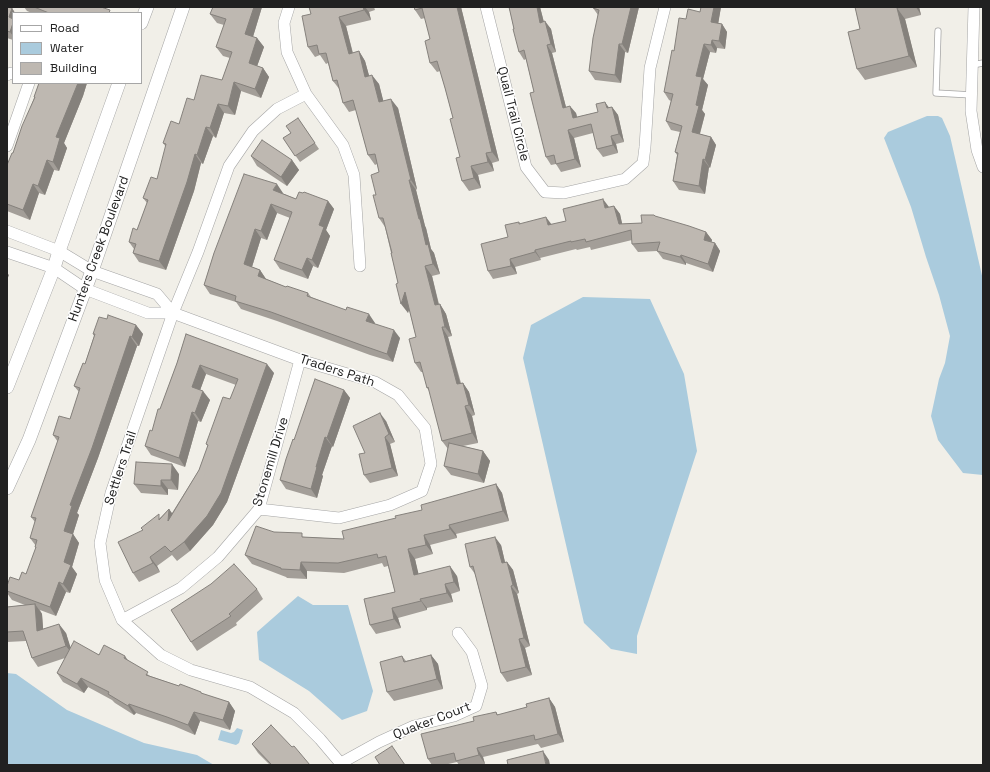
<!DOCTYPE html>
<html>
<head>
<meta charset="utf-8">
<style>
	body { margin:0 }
	#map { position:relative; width:990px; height:772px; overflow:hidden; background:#f1efe8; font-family:"Space Grotesk",sans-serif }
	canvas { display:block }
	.frame { position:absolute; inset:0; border:8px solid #212121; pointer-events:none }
	.legend { position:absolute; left:12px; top:12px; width:130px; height:72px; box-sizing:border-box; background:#fff; border:1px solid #a6a6a6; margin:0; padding:5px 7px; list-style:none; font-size:12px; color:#212121 }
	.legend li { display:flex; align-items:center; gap:8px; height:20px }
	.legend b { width:20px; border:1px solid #a6a6a6 }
</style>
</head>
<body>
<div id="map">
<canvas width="990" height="772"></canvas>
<div class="frame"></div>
<ul class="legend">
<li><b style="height:5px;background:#fff"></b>Road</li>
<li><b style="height:11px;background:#aacbdd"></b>Water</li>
<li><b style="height:11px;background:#beb8b1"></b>Building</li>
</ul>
</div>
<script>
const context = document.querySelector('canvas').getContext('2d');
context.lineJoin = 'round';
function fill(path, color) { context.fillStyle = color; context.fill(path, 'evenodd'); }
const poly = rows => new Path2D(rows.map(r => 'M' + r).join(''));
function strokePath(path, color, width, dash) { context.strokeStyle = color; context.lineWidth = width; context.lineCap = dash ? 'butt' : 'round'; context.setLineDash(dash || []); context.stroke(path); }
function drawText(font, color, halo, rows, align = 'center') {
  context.font = font + ' "Space Grotesk",sans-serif'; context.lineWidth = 3; context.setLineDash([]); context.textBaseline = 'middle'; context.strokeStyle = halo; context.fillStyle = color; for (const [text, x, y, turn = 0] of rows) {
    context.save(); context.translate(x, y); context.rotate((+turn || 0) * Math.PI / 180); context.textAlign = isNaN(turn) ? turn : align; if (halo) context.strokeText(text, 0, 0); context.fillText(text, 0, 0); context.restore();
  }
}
fill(poly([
	[927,116,938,116,942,118,950,136,983,280,983,475,963,473,938,440,931,416,939,379,945,363,950,336,939,295,926,257,911,207,884,138,888,132],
	[583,297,650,299,684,374,697,451,637,636,637,654,611,649,584,623,523,358,531,325],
	[298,596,313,605,348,605,373,691,367,711,342,720,309,691,259,660,257,632],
	[7,673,16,674,67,710,144,743,197,755,214,765,7,765],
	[237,728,243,730,239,743,236,745,218,740,221,730,231,733,234,732]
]), '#aacbdd');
const service = poly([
	[938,31,936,93,972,95],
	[972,65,983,63]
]);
const minor = poly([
	[289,7,284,23,287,52,306,94,343,145,354,175,360,266],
	[486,7,526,167,545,192,564,193,625,179,643,163,645,147,650,68,665,7],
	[974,7,971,111,977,150,983,167],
	[7,75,8,74,13,73],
	[306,94,277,109,253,131,229,166,198,252,173,313,111,493,100,543,105,580,122,620,161,655,191,670,250,687,294,713,320,739,342,765],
	[7,146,29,83],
	[7,231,59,251,92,271,157,294,173,313],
	[7,252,54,268,85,289,148,313,173,313,300,360,375,382,398,395,425,428,431,464,422,491,390,505,339,518,259,509],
	[122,620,181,588,218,557,259,509,300,360],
	[341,763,379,742,414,726,454,716,476,706,482,686,472,652,458,633]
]);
const tertiary = poly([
	[141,23,147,7],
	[7,387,54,268,59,251,119,83],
	[7,488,29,440,92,271,183,7]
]);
strokePath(service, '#a5a5a5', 7);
strokePath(minor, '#a5a5a5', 12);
strokePath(tertiary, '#a5a5a5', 14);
strokePath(service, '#fff', 5.5);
strokePath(minor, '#fff', 11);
strokePath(tertiary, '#fff', 13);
fill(poly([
	[7,7,12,8,15,13,13,13,13,40,7,38],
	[24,7,101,7,112,13,32,13,27,11],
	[213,7,262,7,253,37,257,38,264,47,257,66,263,68,269,77,261,98,241,91,235,115,224,113,216,138,213,136,203,164,201,163,194,191,166,270,139,262,133,253,134,249,129,242,137,230,147,203,143,198,157,179,166,147,163,143,179,124,194,100,222,80,230,58,223,56,216,47,224,25,217,23,210,14],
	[309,7,374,7,375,10,369,12,371,20,346,26,353,53,359,51,365,61,369,76,379,84,383,101,398,108,417,189,416,190,425,226,426,228,431,249,434,253,440,274,432,276,439,304,440,304,446,314,452,336,448,337,461,383,463,383,469,392,475,415,472,416,478,443,463,446,483,451,490,461,484,483,451,475,444,466,448,449,442,441,430,392,427,388,423,372,421,372,415,363,416,337,409,309,408,313,398,283,385,227,379,218,376,195,379,172,377,164,375,165,368,155,356,110,349,112,343,103,340,90,333,81,328,63,326,64,320,55,315,57,308,47,311,14],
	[414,7,461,7,499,161,492,163,494,171,478,175,481,188,469,191,462,181,460,157,453,118,445,88,440,71,437,72,430,63,430,39,425,18,421,19,415,10],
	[509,7,540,7,544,22,551,29,556,52,552,53,566,107,576,113,577,117,598,112,612,107,618,115,624,142,616,144,618,153,603,157,597,149,593,133,574,138,581,167,561,172,556,164,551,165,546,157,534,92,526,59,524,60,519,52,514,29],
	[639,7,628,53,625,52,621,83,595,80,589,71,598,15,593,8],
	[699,7,721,7,718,23,722,24,727,32,725,49,717,48,716,53,710,52,703,79,708,85,702,110,705,114,700,134,711,137,716,145,710,168,709,167,705,194,679,190,673,181,677,155,675,152,680,132,671,130,666,121,671,101,669,100,664,92,674,51,686,19,700,12,701,8],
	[855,7,919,7,921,15,905,19,917,67,865,80,857,69,860,29],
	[39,83,87,83,83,96,64,143,67,148,59,171,54,170,45,195,39,193,30,220,7,211,7,165,13,153,34,98,34,97],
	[298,118,319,149,300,162,283,138,291,133],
	[251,156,292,160,299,170,287,186,257,166],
	[282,193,296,199,328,201,334,209,326,230,330,236,318,268,313,266,308,279,280,269,274,260,290,218,277,213,267,240,261,238,252,267,260,270,266,279,286,287,308,293,311,297,375,323,375,324,400,338,393,362,370,355,277,321,241,309,236,302,210,294,204,285,214,253,283,193],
	[614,206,620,214,622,224,642,223,654,215,656,217,706,232,712,240,711,242,715,243,720,251,713,272,686,263,686,265,663,259,657,251,638,252,632,244,632,240,591,250,590,247,577,250,576,249,540,258,541,260,515,267,517,274,493,279,488,271,508,237,519,222,520,224,551,225,566,221],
	[107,319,136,325,143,334,139,346,137,346,98,458,77,513,79,515,73,534,79,543,72,567,77,574,70,593,66,592,56,616,40,610,42,614,43,629,66,633,70,648,129,661,150,676,202,694,229,702,235,711,230,730,200,721,195,735,174,726,136,713,134,715,115,703,112,700,88,687,84,693,63,682,57,673,65,658,38,667,32,658,26,641,7,642,7,607,25,605,12,600,7,593,7,586,19,580,26,574,36,548,35,547,36,546,30,538,35,522,31,517,58,442,53,435,70,419,79,392,74,386,85,364,94,336,93,334],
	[186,334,274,373,227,502,213,525,190,551,177,561,172,555,157,566,160,572,139,582,133,573,143,530,161,517,169,509,172,513,199,470,208,446,206,444,230,399,236,385,206,374,200,390,210,400,201,422,198,421,185,467,151,455,145,446,152,431,177,363],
	[344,390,350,398,333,447,332,446,322,475,323,476,317,498,286,489,280,480,294,440],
	[386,421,395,442,390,444,398,476,370,483,364,475,365,453],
	[179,474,178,490,168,489,168,495,141,493,134,484],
	[496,484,502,493,509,521,456,534,457,538,430,545,433,554,415,559,418,574,457,576,460,591,451,594,453,602,427,608,427,610,398,618,401,628,376,634,370,625,395,592,388,566,384,567,382,563,344,573,307,571,307,579,287,578,286,577,252,564,245,555,274,532,305,537,344,539,396,518,422,510],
	[501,545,505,562,507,562,513,570,519,593,517,594,530,646,525,648,532,675,507,682,501,673,475,574,470,567],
	[257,589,263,599,236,623,237,625,197,651,191,642],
	[431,655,438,664,443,689,394,701,387,692,402,656,406,661],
	[549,698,555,707,564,742,541,748,538,744,483,757,485,764,479,765,459,765,457,762,444,765,432,765,428,759,474,721,496,712,498,715,527,707],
	[252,744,310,765,270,765,258,753]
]), '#a39e98');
fill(poly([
	[254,7,262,7,251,43,245,34],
	[363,7,365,7,369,12,371,20,364,10],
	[457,7,461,7,499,161,492,152],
	[537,7,540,7,546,31,540,23],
	[631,7,639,7,628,53,622,44],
	[714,7,721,7,717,31,711,22],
	[916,7,919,7,921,15],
	[12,8,15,13,13,13,13,36,10,32,9,17],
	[897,8,905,19,917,67,909,56],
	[339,17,346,26,355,63,349,54],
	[545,21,551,29,556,52,551,44],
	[722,24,727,32,725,49,719,41],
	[257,38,264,47,255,72,249,63],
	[712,40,717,48,716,53,711,45],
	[619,44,625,52,621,83,615,75],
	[704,44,710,52,703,79,708,85,702,110,705,114,698,140,692,132,696,105,696,76],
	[547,45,552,53,568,115,563,108],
	[359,51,365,61,372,86,365,77],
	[263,68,269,77,261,98,255,89],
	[372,75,379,84,386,111,379,102],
	[234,82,241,91,235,115,228,106],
	[78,83,87,83,83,96,64,143,67,148,59,171,53,162,56,137],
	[391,99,398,108,417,189,411,180],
	[605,102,610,109,607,108],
	[218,104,224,113,216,138,210,128],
	[570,106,576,113,579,125,573,118],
	[612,107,618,115,624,142,619,134],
	[206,127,213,136,203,164,197,155],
	[568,130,574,138,581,167,575,159],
	[611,136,616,144,618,153,613,145],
	[711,137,716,145,710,168,705,160],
	[486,153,492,163,494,171,488,162],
	[195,154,201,163,194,191,166,270,159,261],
	[703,159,709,167,705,194,699,186],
	[47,160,54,170,45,195,38,186],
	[292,160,299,170,287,186,281,177],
	[471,166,478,175,481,188,474,178],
	[409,180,416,190,425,226,426,228,431,249,434,253,440,274,433,264,426,245,419,219],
	[33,184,39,193,30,220,23,210],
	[277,184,283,193,279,199,273,190],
	[603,199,609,207,605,208],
	[328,201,334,209,326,230,330,236,318,268,312,260,319,225],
	[271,204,277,213,267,240,261,231],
	[614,206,620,214,624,232,619,224],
	[546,217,552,225,548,225],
	[255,229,261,238,250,273,244,264],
	[706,232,712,240,710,248,704,240],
	[715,243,720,251,713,272,708,264],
	[535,250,540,258,541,260,535,252],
	[681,255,686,263,686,265,680,257],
	[307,258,313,266,308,279,302,270],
	[510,259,515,267,517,274,511,266],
	[425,266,432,276,441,315,435,305],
	[260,270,266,279,264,285,258,276],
	[7,273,9,275,7,280],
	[405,292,412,301,408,313,401,304],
	[440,304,446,314,452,336,445,327],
	[369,314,375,323,372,330,366,321],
	[136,325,143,334,139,346,132,337],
	[442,327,448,337,463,394,457,384],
	[394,330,400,338,393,362,387,354],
	[130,336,137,346,98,458,77,513,79,515,73,534,79,543,72,567,77,574,70,593,63,584,64,531,70,505],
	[267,364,274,373,227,502,213,525,190,551,184,542],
	[200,365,206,374,198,396,192,387],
	[463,383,469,392,475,415,469,405],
	[344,390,350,398,333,447,327,438],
	[203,391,210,400,201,422,195,413],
	[465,406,472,416,478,443,472,433],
	[192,412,198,421,185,467,179,458],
	[380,413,386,421,395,442,389,434],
	[325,437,332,446,322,475,323,476,317,498,311,489,316,467],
	[385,437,390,444,398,476,392,468],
	[483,451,490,461,484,483,478,474],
	[172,464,179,474,178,490,171,480],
	[161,480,168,489,168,495,161,486],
	[496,484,502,493,509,521,503,511],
	[169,509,175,518,168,521],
	[449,525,456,534,457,538,450,529],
	[424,535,430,545,433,554,426,545],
	[495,537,501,545,507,571,502,563],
	[408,549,415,559,421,584,414,575],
	[150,557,157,566,160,572,153,563],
	[301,562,307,571,307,579,300,570],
	[507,562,513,570,519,593,513,585],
	[450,566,457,576,460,591,454,582],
	[59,582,66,592,56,616,50,607],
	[445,584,451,594,453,602,447,593],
	[511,586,517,594,530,646,524,638],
	[420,599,427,608,427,610,421,601],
	[35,604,42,614,44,641,37,631],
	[392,608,398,618,401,628,394,619],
	[59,624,66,633,73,655,66,646],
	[519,639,525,648,532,675,526,667],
	[431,655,438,664,443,689,437,679],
	[125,656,131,665,124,658],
	[81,678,88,687,84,693,77,684],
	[549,698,555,707,564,742,558,734],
	[229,702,235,711,230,730,223,720],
	[129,704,136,713,134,715,128,706],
	[194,712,200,721,195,735,188,725],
	[477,748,483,757,485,764,479,755],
	[543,751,549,760,550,765,546,765]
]), '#85817c');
const building = poly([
	[7,7,12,8,9,17,13,19,13,23,10,32,7,31,7,7],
	[34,7,101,7,110,10,109,13,49,13,34,7],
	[213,7,254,7,245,34,257,38,249,63,263,68,255,89,234,82,228,106,218,104,210,128,206,127,197,155,195,154,187,182,159,261,133,253,136,244,129,242,133,228,137,230,148,200,143,198,151,177,157,179,166,144,163,143,171,121,179,124,187,98,194,100,201,75,222,80,232,52,216,47,226,19,210,14,213,7],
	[309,7,363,7,364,10,339,17,349,54,359,51,365,77,372,75,379,102,391,99,411,180,409,180,419,219,420,219,426,245,428,244,433,264,425,266,435,305,440,304,445,327,442,327,457,384,463,383,469,405,465,406,472,433,442,441,428,387,427,388,420,362,415,363,409,339,416,337,405,292,401,304,396,284,398,283,391,253,392,253,383,218,379,218,373,195,376,195,371,175,379,172,375,154,368,155,353,100,343,103,337,80,333,81,326,53,319,54,317,45,308,47,302,16,311,14,309,7],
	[414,7,457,7,492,152,486,153,488,162,471,166,474,178,462,181,456,158,460,157,450,119,453,118,445,88,437,61,430,63,425,41,430,39,422,8,415,10,414,7],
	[509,7,537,7,540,23,545,21,551,44,547,45,563,108,570,106,573,118,598,112,596,104,605,102,607,108,612,107,619,134,611,136,613,145,597,149,591,124,568,130,575,159,556,164,554,155,546,157,530,93,534,92,524,50,519,52,513,29,514,29,509,7],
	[594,7,631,7,622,44,619,44,615,75,589,71,593,38,599,10,593,8,594,7],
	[701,7,714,7,711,22,722,24,719,41,712,40,711,45,704,44,696,76,702,77,696,105,699,106,692,132,711,137,705,160,703,159,699,186,673,181,678,153,675,152,682,126,666,121,673,94,664,92,672,50,674,51,679,18,686,19,688,9,700,12,701,7],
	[855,7,901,7,897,8,909,56,857,69,848,32,860,29,855,7],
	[39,83,78,83,56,137,60,138,53,162,47,160,38,186,33,184,23,210,7,204,7,165,12,153,13,153,22,126,35,97,34,97,39,83],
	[298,118,315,143,295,156,283,138,291,133,286,126,298,118],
	[262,140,292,160,281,177,251,156,262,140],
	[244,174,277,184,273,190,296,199,299,192,303,193,304,192,328,201,319,225,324,227,312,260,307,258,302,270,274,260,292,212,271,204,261,231,255,229,244,264,260,270,258,276,286,287,287,286,308,293,307,296,346,310,347,307,369,314,366,321,394,330,387,354,364,346,271,312,235,301,236,296,204,285,214,253,244,174],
	[603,199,605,208,614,206,619,224,642,223,641,215,654,215,655,216,689,226,706,232,704,240,715,243,708,264,681,255,680,257,657,251,660,242,632,244,631,230,586,242,585,239,571,242,571,241,535,250,535,252,510,259,511,266,488,271,481,244,508,237,505,225,519,222,519,224,546,217,548,225,566,221,563,209,603,199],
	[108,315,136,325,132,337,130,336,92,448,70,505,72,506,64,531,73,534,64,562,71,565,63,584,59,582,50,607,7,591,7,586,10,577,19,580,22,572,26,574,36,547,35,547,37,540,30,538,36,518,31,517,59,437,53,435,59,416,70,419,80,388,74,386,83,363,85,364,95,334,93,334,99,317,107,319,108,315],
	[186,334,267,364,221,493,207,516,184,542,171,552,165,546,150,557,153,563,133,573,118,542,143,530,141,528,159,514,159,520,169,509,168,521,199,470,208,445,206,444,223,397,230,399,238,379,200,365,192,387,203,391,195,413,192,412,179,458,145,446,150,430,152,431,158,409,160,409,177,363,186,334],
	[315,379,344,390,327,438,325,437,316,467,317,467,311,489,280,480,286,459,293,439,294,440,315,379],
	[380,413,389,434,385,437,392,468,364,475,359,454,365,453,353,426,380,413],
	[449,443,483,451,478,474,444,466,449,443],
	[136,462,172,464,171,480,161,480,161,486,134,484,136,462],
	[496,484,503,511,449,525,450,529,424,535,426,545,408,549,414,575,450,566,454,582,445,584,447,593,420,599,421,601,392,608,394,619,370,625,364,599,395,592,386,556,378,558,377,554,338,563,301,562,300,570,281,569,281,568,245,555,256,526,274,532,302,533,302,537,344,539,342,531,396,518,395,516,422,510,421,505,496,484],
	[495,537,502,563,507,562,513,585,511,586,524,638,519,639,526,667,501,673,473,566,470,567,465,544,495,537],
	[234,564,257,589,229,614,231,616,191,642,171,610,211,584,234,564],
	[35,604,37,631,59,624,66,646,32,658,23,631,7,632,7,607,35,604],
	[74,641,99,655,104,645,125,656,124,658,148,672,146,675,179,686,180,684,201,692,201,693,229,702,223,720,194,712,188,725,167,717,129,704,128,706,108,694,109,692,81,678,77,684,57,673,74,641],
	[431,655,437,679,387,692,380,662,402,656,404,662,431,655],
	[549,698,558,734,535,740,534,735,477,748,479,755,456,761,454,753,428,759,421,734,474,721,473,717,496,712,497,715,527,707,526,704,549,698],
	[271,725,292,747,294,746,310,765,270,765,271,764,252,744,271,725],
	[392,746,405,765,380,765,375,757,392,746],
	[543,751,546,765,508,765,507,760,543,751]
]);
fill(building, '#beb8b1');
strokePath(building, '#85817c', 1);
drawText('13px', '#212121', '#fff', [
	["Quail Trail Circle",513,114,76],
	["Hunters Creek Boulevard",99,249,-70],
	["Traders Path",337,371,18],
	["Stonemill Drive",271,462,-73],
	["Settlers Trail",121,468,-72],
	["Quaker Court",432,721,-21]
]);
</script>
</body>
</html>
